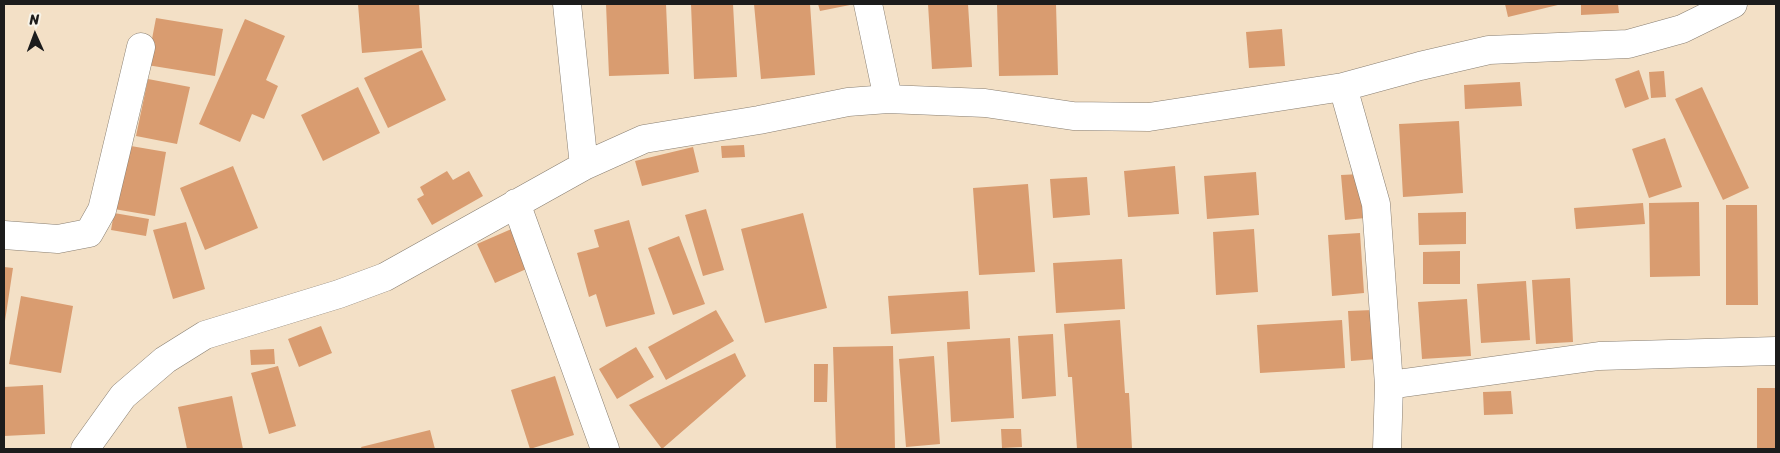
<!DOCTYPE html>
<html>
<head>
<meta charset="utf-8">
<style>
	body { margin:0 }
	#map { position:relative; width:1780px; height:453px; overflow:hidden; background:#f3e0c6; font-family:Sriracha,sans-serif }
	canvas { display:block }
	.frame { position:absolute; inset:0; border:5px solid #1c1c1c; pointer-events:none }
	.north { position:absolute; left:10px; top:10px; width:50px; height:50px; -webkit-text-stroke:4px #f7f3e8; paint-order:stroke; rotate:358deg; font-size:14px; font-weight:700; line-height:20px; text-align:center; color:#1c1c1c }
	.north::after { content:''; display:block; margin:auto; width:18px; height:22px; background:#1c1c1c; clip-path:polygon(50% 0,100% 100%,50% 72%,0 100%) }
</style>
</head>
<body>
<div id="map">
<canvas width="1780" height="453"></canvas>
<div class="frame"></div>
<div class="north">N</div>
</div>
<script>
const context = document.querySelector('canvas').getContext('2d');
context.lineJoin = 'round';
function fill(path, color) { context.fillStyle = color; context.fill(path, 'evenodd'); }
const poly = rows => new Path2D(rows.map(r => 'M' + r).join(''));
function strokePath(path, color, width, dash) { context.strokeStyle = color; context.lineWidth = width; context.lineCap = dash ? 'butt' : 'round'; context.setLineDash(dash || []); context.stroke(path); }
fill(poly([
	[358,4,419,4,422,48,362,53],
	[606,4,666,4,669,74,609,76],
	[691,4,733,4,737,77,694,79],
	[754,4,810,4,815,75,761,79],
	[818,4,850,4,850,5,820,11],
	[928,4,968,4,972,67,932,69],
	[997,4,1056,4,1058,75,999,76],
	[1505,4,1562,4,1508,17],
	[1581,4,1618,4,1619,13,1581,15],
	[156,18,223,29,215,76,147,65],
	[245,19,285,36,266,80,278,86,264,119,252,114,240,142,199,124],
	[1282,29,1285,66,1249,68,1246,32],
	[422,50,446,100,388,128,364,78],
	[1639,70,1649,99,1625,108,1615,79],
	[1664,71,1666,97,1651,98,1649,72],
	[148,79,190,87,177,144,136,136],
	[1520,82,1522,106,1465,109,1464,85],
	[358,87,380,133,323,161,301,115],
	[1702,87,1749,188,1723,200,1675,99],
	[1459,121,1463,193,1403,197,1399,124],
	[1665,138,1682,187,1649,198,1632,149],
	[125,145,166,152,155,216,114,209],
	[744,145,745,157,722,158,721,146],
	[693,147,699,172,642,186,635,161],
	[233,166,258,228,205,250,180,188],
	[1175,166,1179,214,1128,217,1124,171],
	[447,171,453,180,469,171,483,196,432,225,417,199,424,195,420,187],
	[1256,172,1259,215,1207,219,1204,176],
	[1361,174,1365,218,1345,220,1341,175],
	[1087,177,1090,215,1053,218,1050,179],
	[1028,184,1035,272,979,275,973,188],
	[1699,202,1700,276,1650,277,1649,203],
	[1643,203,1645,224,1576,229,1574,208],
	[1726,205,1757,205,1758,305,1726,305],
	[706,209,724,270,703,276,685,215],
	[1466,212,1466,244,1419,245,1418,213],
	[114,213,149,219,146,236,111,230],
	[803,213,827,308,765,323,741,229],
	[629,220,655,314,606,327,596,294,589,297,577,253,599,247,594,230],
	[186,222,205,289,173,299,153,230],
	[516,227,533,266,495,283,477,244],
	[1254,229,1258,292,1216,295,1213,232],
	[1360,233,1364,293,1332,296,1328,235],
	[679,236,705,304,673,315,648,248],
	[1460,251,1460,284,1423,284,1423,252],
	[1122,259,1125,309,1056,313,1053,263],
	[4,267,13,268,5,321,4,321],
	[1570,278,1573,342,1536,344,1532,280],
	[1526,281,1530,340,1481,343,1477,284],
	[968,291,970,329,891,334,888,296],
	[21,296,73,306,61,373,9,364],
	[1467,299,1471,356,1422,359,1418,302],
	[716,310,734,341,666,380,648,347],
	[1373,310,1377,359,1351,361,1348,311],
	[1120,320,1125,393,1129,393,1132,448,1077,449,1072,377,1068,377,1064,324],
	[1342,320,1345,368,1260,373,1257,325],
	[321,326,332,353,299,367,288,339],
	[1053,334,1056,396,1022,399,1018,336],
	[1010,338,1014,418,951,422,947,342],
	[893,346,895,449,836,449,833,347],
	[636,347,654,377,617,399,599,369],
	[274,349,275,364,251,365,250,350],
	[735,353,746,376,662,449,629,405],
	[934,356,940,444,906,447,899,359],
	[814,364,828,364,827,402,814,402],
	[278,366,296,426,269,434,251,373],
	[555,376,574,435,530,449,511,390],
	[43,385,45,434,4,436,4,387],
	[1757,388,1776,388,1776,449,1757,449],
	[1511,391,1513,414,1484,415,1483,392],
	[232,396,243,449,187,449,178,407],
	[1001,429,1021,429,1022,447,1002,448],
	[430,430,435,449,362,449,361,447]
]), '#d99c70');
const minor = poly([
	[567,4,584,166],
	[868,4,888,99],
	[1343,87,1376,204,1389,385,1387,449],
	[516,203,605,449],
	[4,235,58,239,89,233,102,210,141,47],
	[1389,385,1599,356,1776,351],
	[85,449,123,396,165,360,205,335,339,294,385,277,584,166,644,139,759,120,848,102,888,99,985,103,1073,116,1149,117,1343,87,1420,66,1489,50,1628,44,1682,29,1733,4]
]);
strokePath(minor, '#887e71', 29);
strokePath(minor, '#fff', 28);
</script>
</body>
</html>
